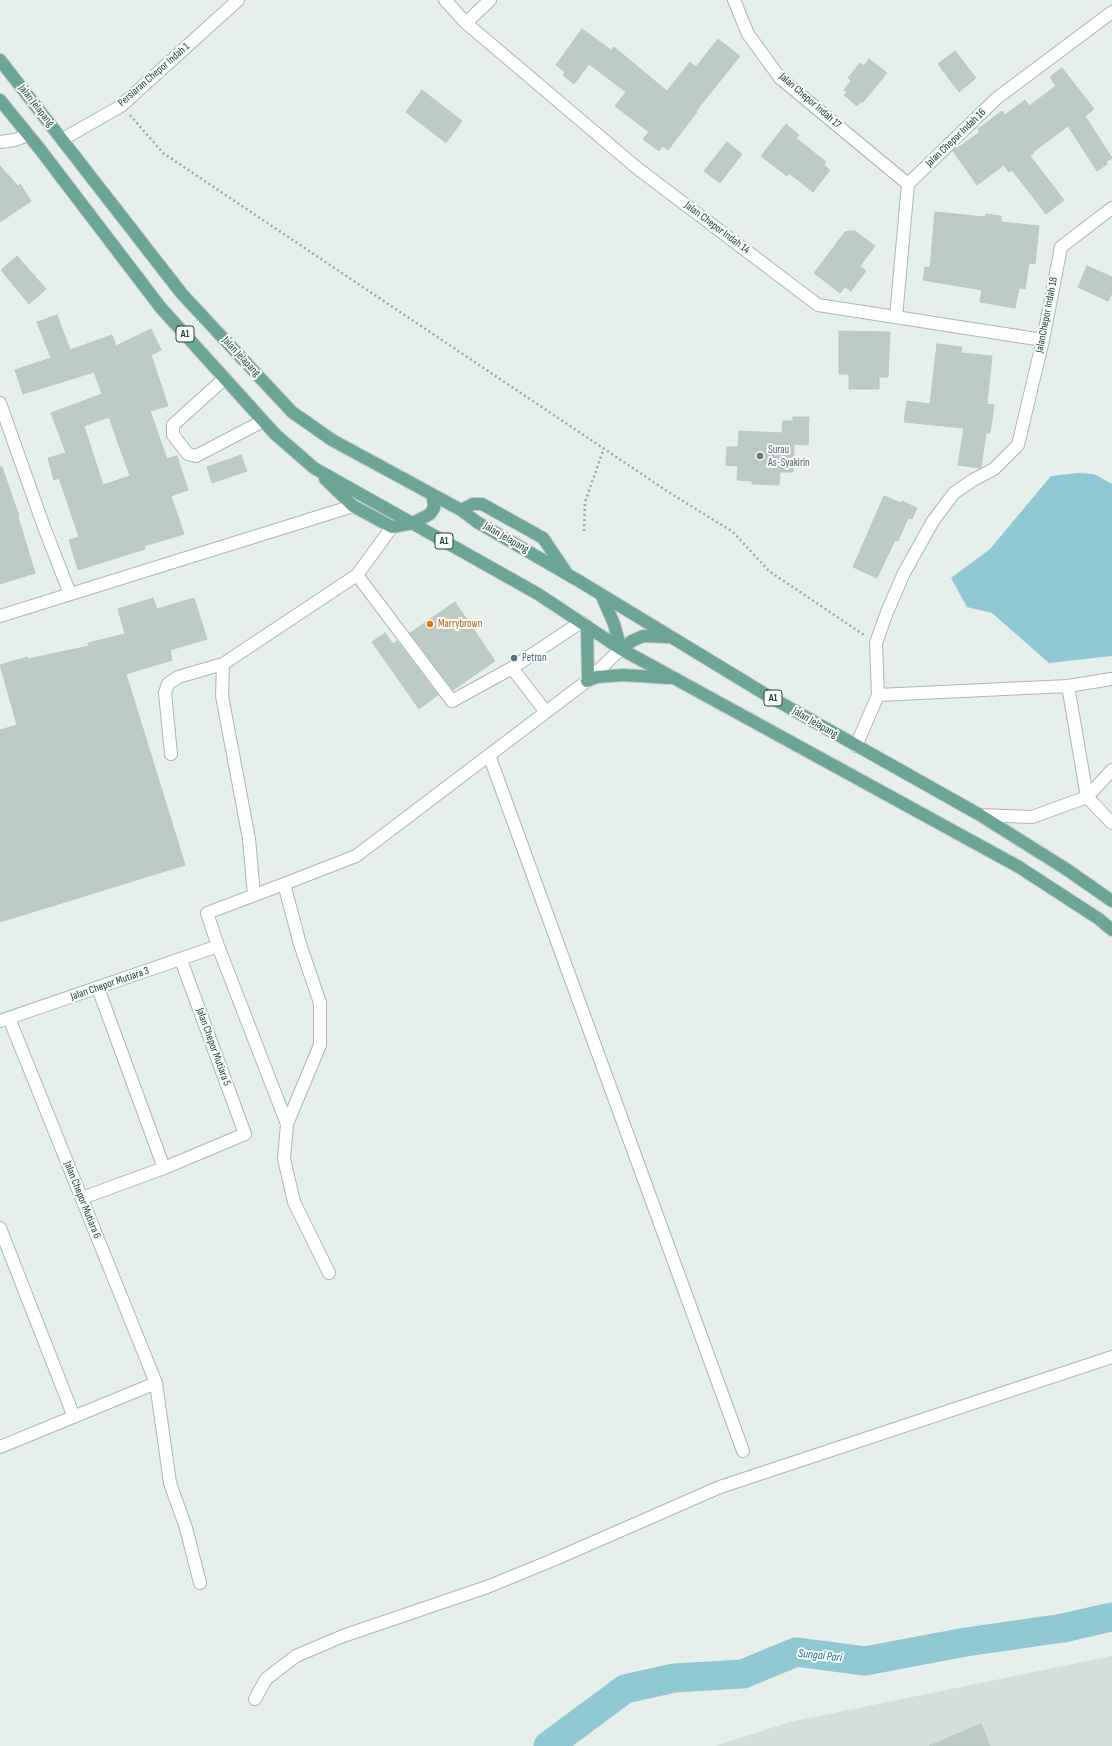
<!DOCTYPE html>
<html>
<head>
<meta charset="utf-8">
<style>
	body { margin:0 }
	canvas { display:block; background:#e6efeb }
</style>
</head>
<body>
<canvas width="1112" height="1746"></canvas>
<script>
const context = document.querySelector('canvas').getContext('2d');
context.lineJoin = 'round';
function fill(path, color) { context.fillStyle = color; context.fill(path, 'evenodd'); }
const poly = rows => new Path2D(rows.map(r => 'M' + r).join(''));
function strokePath(path, color, width, dash) { context.strokeStyle = color; context.lineWidth = width; context.lineCap = dash ? 'butt' : 'round'; context.setLineDash(dash || []); context.stroke(path); }
function drawText(font, color, halo, rows, align = 'center') {
  context.font = font + ' "Sofia Sans Condensed",sans-serif'; context.lineWidth = 4; context.setLineDash([]); context.textBaseline = 'middle'; context.strokeStyle = halo; context.fillStyle = color; for (const [text, x, y, turn = 0] of rows) {
    context.save(); context.translate(x, y); context.rotate((+turn || 0) * Math.PI / 180); context.textAlign = isNaN(turn) ? turn : align; if (halo) context.strokeText(text, 0, 0); context.fillText(text, 0, 0); context.restore();
  }
}
fill(poly([
	[1112,1656,1112,1746,715,1746,790,1722]
]), '#d4dfda');
fill(poly([
	[1077,473,1094,474,1112,484,1112,656,1049,663,992,613,967,607,951,578,990,549,1051,476]
]), '#8ec9d4');
strokePath(poly([
	[548,1746,625,1689,674,1678,743,1674,796,1652,865,1661,966,1642,1063,1628,1112,1617]
]), '#8ec9d4', 29);
const building = poly([
	[582,29,611,50,614,47,667,91,690,62,696,67,718,39,740,56,696,111,697,112,668,150,663,146,659,151,643,139,649,132,615,106,626,92,589,64,574,84,563,75,565,72,556,65,582,29],
	[955,51,976,78,959,92,938,64,955,51],
	[869,59,887,73,863,102,860,102,857,106,844,95,847,92,844,90,851,81,848,78,860,63,864,66,869,59],
	[1062,68,1094,109,1085,116,1112,158,1106,162,1107,164,1097,171,1068,126,1033,152,1034,153,1030,156,1064,200,1046,214,1012,170,1009,172,1004,165,977,185,953,151,980,132,978,129,1002,111,1005,115,1025,100,1029,106,1056,86,1050,77,1062,68],
	[422,90,462,121,446,143,406,112,422,90],
	[786,124,799,135,796,138,826,162,824,165,830,170,813,192,789,173,787,176,761,156,786,124],
	[727,142,742,154,720,183,704,171,727,142],
	[0,166,18,186,20,184,31,201,0,222,0,166],
	[935,212,985,217,986,214,1001,216,1001,222,1039,226,1035,264,1029,263,1025,289,1019,288,1015,308,980,302,982,290,923,280,925,267,930,268,935,212],
	[849,231,855,231,875,246,860,266,866,271,851,291,845,287,840,293,814,273,845,232,849,231],
	[17,256,46,289,29,304,1,270,17,256],
	[1087,266,1112,277,1112,293,1108,301,1078,287,1087,266],
	[57,315,70,350,112,335,116,346,151,329,161,350,151,355,168,406,150,411,167,459,177,456,188,490,171,496,184,534,144,546,145,549,78,570,69,540,79,537,59,478,54,480,48,458,66,453,51,413,102,394,94,372,23,394,15,370,51,358,37,322,57,315],
	[109,417,130,476,103,485,84,426,109,417],
	[839,331,890,332,888,377,879,377,879,389,849,389,849,374,839,374,839,331],
	[937,344,962,347,961,353,992,356,987,404,994,405,990,433,986,433,981,467,980,468,958,465,964,428,904,422,907,401,930,404,937,344],
	[793,417,809,417,808,445,794,444,793,472,780,472,779,485,752,484,752,481,737,480,738,466,726,465,727,447,738,447,739,431,782,433,783,421,793,421,793,417],
	[241,455,247,471,212,483,207,467,241,455],
	[0,467,2,467,19,516,18,517,35,573,0,584,0,467],
	[884,496,901,503,902,501,917,508,912,519,908,518,898,541,895,540,877,578,853,567,884,496],
	[153,598,157,609,194,598,207,639,170,650,172,660,126,674,185,865,0,922,0,730,17,725,0,665,27,657,28,659,89,646,88,643,125,634,118,609,153,598],
	[455,602,495,661,453,690,410,633,455,602],
	[385,633,393,644,397,641,438,695,419,709,372,642,385,633],
	[981,1724,990,1746,929,1746,981,1724]
]);
fill(building, '#bbcac4');
strokePath(building, '#b8c9c2', 1);
const minor = poly([
	[445,0,466,23,637,168,818,305,1043,340],
	[734,0,748,34,780,78,908,184],
	[466,23,490,0],
	[63,139,121,106,238,0],
	[0,142,15,140,28,135],
	[896,317,908,184,997,98,1112,12],
	[225,378,173,425,173,435,188,454,196,456,263,421],
	[0,403,44,527,70,594],
	[357,575,452,701,512,668,581,622],
	[0,616,353,506],
	[512,668,546,712],
	[1068,686,1087,797,1112,823],
	[878,695,1068,686,1112,679],
	[856,746,878,695,876,643,887,612,904,573,933,521,954,493,973,480,994,469,1018,445,1043,340,1061,247,1112,208],
	[171,754,165,693,168,684,178,677,223,664],
	[489,755,743,1451],
	[980,815,1032,817,1087,797,1112,770],
	[284,884,300,944,320,1003,320,1045,287,1124,284,1159,294,1202,329,1273],
	[254,895,249,839,222,696,223,664,357,575,392,527],
	[98,988,164,1168],
	[9,1018,156,1383,170,1483,186,1528,200,1583],
	[0,1021,218,946],
	[287,1124,218,946,207,913,284,884,356,856,587,681,621,649],
	[82,1198,164,1168,245,1134,181,960],
	[0,1228,74,1417],
	[0,1447,156,1383],
	[255,1699,266,1679,296,1656,343,1636,487,1587,553,1560,720,1487,1112,1357]
]);
const major = poly([
	[0,60,182,294,292,412,332,440,461,510,477,522,579,581,765,694,980,815,1066,869,1112,901],
	[0,100,39,148,161,308,275,434,314,468,538,594,621,649,1019,867,1099,919,1112,930],
	[325,479,353,506,392,527,413,523,430,514,434,508,433,496],
	[461,510,473,504,482,504,543,538,566,572],
	[601,594,614,624,621,649,632,641,643,636,667,637],
	[587,626,588,680],
	[587,681,597,677,623,675,670,678]
]);
strokePath(minor, '#a8b8b2', 14);
strokePath(major, '#c2cac8', 14);
strokePath(poly([
	[130,115,163,153,670,493,733,532,769,571,864,635],
	[584,531,585,502,604,448]
]), '#86b3a5', 2.5, [2, 3]);
strokePath(minor, '#fff', 12);
strokePath(major, '#6aa596', 12);
for (const [x, y, r, color] of [
	[760,456,4,"#6b7280"],
	[430,624,4,"#e8710a"],
	[514,658,4,"#5c6f8a"]
]) { const dot = new Path2D(); dot.arc(x, y, r, 0, 2 * Math.PI); context.fillStyle = color; context.fill(dot); strokePath(dot, '#f7fbf9', 1.5); }
for (const [x, y, w] of [
	[185,334,18],
	[444,541,18],
	[773,698,18]
]) { const box = new Path2D(); box.roundRect(x - w / 2, y - 8, w, 16, 3); context.fillStyle = '#f7fbf9'; context.fill(box); strokePath(box, '#24423a', 1); }
drawText('bold 10px', '#24423a', null, [
	["A1",185,334],
	["A1",444,541],
	["A1",773,698]
]);
drawText('11px', '#24423a', '#f7fbf9', [
	["Persiaran Chepor Indah 1",154,75,-41],
	["Jalan Chepor Indah 17",810,101,41],
	["Jalan Jelapang",36,106,52],
	["Jalan Chepor Indah 16",956,138,-44],
	["Jalan Chepor Indah 14",717,228,37],
	["JalanChepor Indah 18",1047,315,-79],
	["Jalan Jelapang",241,357,47],
	["Jalan Jelapang",506,538,30],
	["Jalan Jelapang",815,723,30],
	["Jalan Chepor Mutiara 3",110,984,-19],
	["Jalan Chepor Mutiara 5",213,1047,70],
	["Jalan Chepor Mutiara 6",82,1200,68]
]);
drawText('11px', '#5b616d', '#f7fbf9', [
	["Surau",768,450],
	["As-Syakirin",768,463]
], 'left');
drawText('11px', '#c56008', '#f7fbf9', [
	["Marrybrown",438,624]
], 'left');
drawText('11px', '#4e5e75', '#f7fbf9', [
	["Petron",522,658]
], 'left');
drawText('italic 12px', '#1c6f80', '#f7fbf9', [
	["Sungai Pari",820,1656,6]
]);
</script>
</body>
</html>
